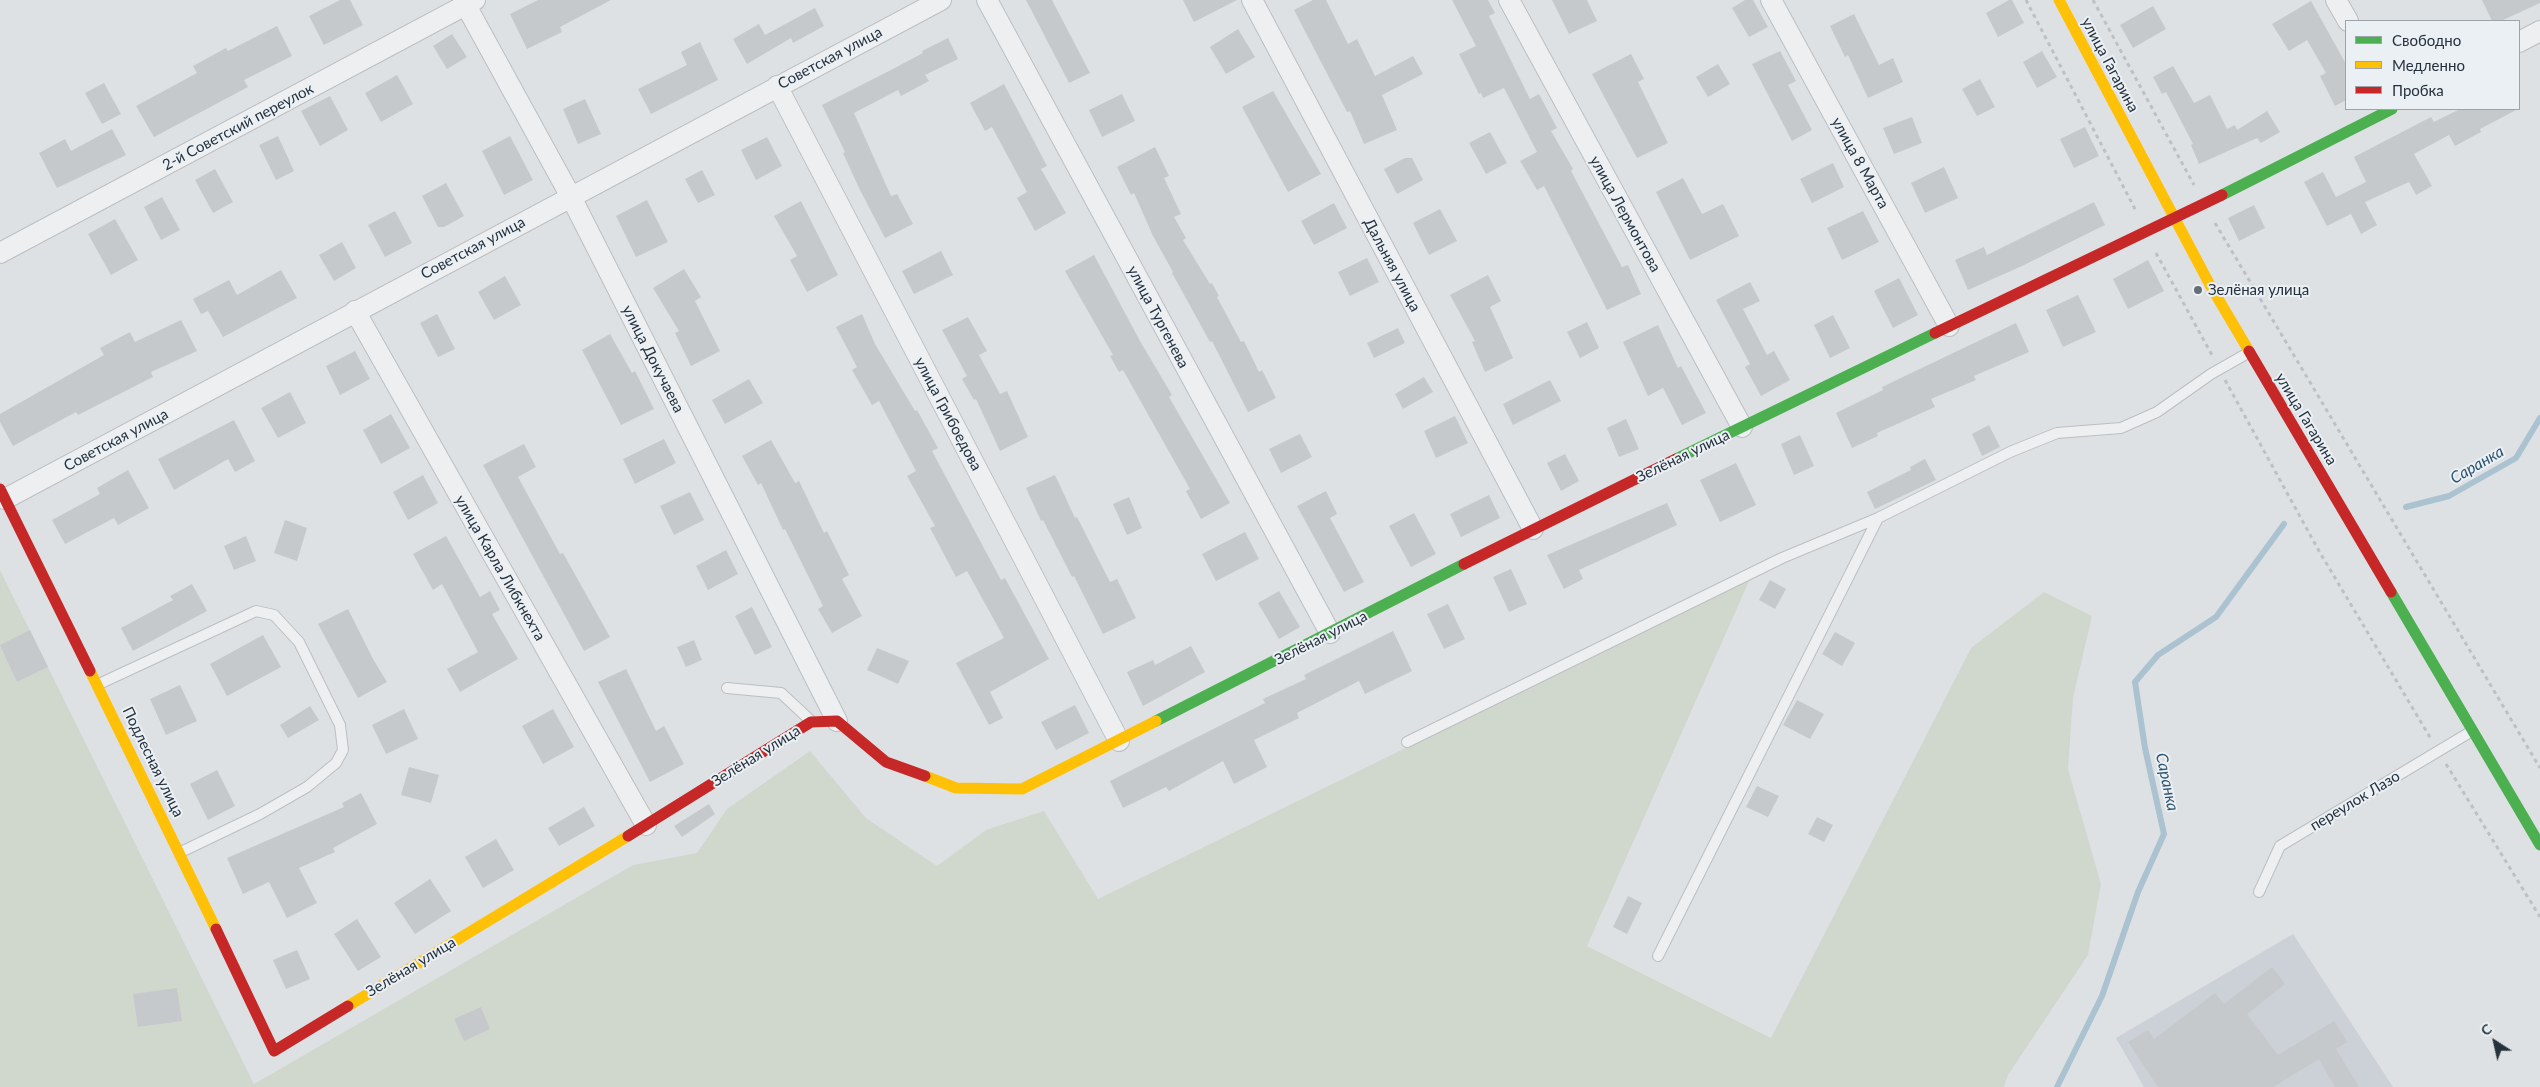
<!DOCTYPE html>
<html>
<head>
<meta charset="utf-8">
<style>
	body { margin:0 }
	#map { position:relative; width:2540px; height:1087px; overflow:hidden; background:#dee1e4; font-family:Lato,sans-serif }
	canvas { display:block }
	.legend { position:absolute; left:2345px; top:20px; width:175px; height:90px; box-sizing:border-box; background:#ebf0f4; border:1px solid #9ca4ab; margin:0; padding:6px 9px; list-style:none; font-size:15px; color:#25313d }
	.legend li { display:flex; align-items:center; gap:10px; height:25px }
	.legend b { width:25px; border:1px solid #9ca4ab }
	.north { position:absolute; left:2470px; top:1017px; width:50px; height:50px; -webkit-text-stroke:4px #ebf0f4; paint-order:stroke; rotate:325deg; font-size:14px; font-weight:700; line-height:20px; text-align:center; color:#25313d }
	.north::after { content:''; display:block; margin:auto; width:18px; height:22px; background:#25313d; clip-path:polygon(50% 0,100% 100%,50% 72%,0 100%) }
</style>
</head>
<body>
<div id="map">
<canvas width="2540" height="1087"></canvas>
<ul class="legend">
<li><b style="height:6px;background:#4caf50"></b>Свободно</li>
<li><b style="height:6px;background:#ffc107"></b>Медленно</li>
<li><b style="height:6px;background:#c62828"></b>Пробка</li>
</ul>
<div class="north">С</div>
</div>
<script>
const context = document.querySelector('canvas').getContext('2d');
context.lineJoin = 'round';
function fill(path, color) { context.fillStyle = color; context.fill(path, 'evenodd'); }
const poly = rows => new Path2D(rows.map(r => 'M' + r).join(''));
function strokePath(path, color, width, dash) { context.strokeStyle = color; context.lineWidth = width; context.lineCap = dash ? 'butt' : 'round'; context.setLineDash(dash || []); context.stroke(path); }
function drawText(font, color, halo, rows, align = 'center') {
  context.font = font + ' Lato,sans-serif'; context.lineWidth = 4; context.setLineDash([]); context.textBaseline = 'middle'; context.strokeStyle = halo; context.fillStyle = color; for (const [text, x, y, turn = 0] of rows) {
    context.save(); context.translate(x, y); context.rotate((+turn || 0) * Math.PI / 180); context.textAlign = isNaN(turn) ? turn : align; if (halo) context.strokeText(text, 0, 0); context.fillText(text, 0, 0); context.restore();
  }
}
fill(poly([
	[2293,934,2393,1087,2144,1087,2116,1038]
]), '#ccd1d7');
fill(poly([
	[0,570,254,1084,633,865,697,853,727,809,810,751,866,818,937,866,986,830,1044,811,1098,899,1750,579,1587,946,1771,1038,1971,648,2044,592,2092,616,2073,698,2068,769,2101,884,2088,955,2008,1075,2004,1087,0,1087]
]), '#d0d8ce');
strokePath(poly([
	[2406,507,2449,496,2516,458,2540,418],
	[2057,1087,2102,996,2138,892,2164,834,2145,748,2135,682,2158,655,2216,617,2284,524]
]), '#abc2d0', 6);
fill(poly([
	[340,0,350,0,363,25,324,45,309,16],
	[538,0,611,0,560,27,562,32,527,49,510,14],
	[1026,0,1052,0,1090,73,1069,83],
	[1183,0,1237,0,1194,22],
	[1313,0,1326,0,1348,44,1357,39,1375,76,1413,56,1423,74,1382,95,1397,130,1364,144,1350,111,1347,112,1294,10],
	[1452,0,1488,0,1495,13,1489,16,1530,99,1539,94,1557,128,1551,131,1573,169,1571,171,1622,267,1628,265,1641,294,1607,310,1544,186,1537,190,1520,161,1537,152,1504,88,1483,98,1481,93,1479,94,1459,54,1476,46],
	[1552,0,1587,0,1597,21,1569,34],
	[1745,0,1753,0,1768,27,1749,37,1732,8],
	[2009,0,2012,0,2024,23,1998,37,1986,13],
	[2482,0,2540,0,2540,3,2501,21,2492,21],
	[2311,1,2346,64,2346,100,2335,106,2320,76,2326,73,2307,40,2289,51,2272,24],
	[2153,6,2166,29,2133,48,2120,25],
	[815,8,824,26,793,43,791,38,747,64,733,39,759,24,765,35],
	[1854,14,1879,65,1893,58,1903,82,1868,98,1848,55,1845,57,1830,26],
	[277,26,292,56,244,80,248,87,154,137,136,106,197,73,193,66,226,48,228,51],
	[1238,29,1255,57,1226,74,1210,47],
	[452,34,467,57,447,69,433,46],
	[948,38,958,59,925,75,929,81,901,96,898,90,854,113,891,196,897,194,913,224,885,238,859,188,843,153,845,152,822,105,889,71,923,53,922,51],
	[700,42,718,80,651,114,638,89,687,65,681,52],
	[1780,51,1796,81,1788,85,1812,130,1792,141,1752,64],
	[2042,51,2057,77,2037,88,2023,62],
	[1631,54,1644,79,1638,82,1668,143,1637,158,1592,74],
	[1718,64,1730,84,1708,97,1696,77],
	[2173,66,2194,103,2210,95,2227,129,2235,125,2237,130,2267,111,2280,132,2261,143,2257,138,2199,164,2191,145,2193,144,2166,92,2162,94,2153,77],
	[397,75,413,104,381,122,365,93],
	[1980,79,1995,107,1977,116,1962,89],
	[104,83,121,114,102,124,85,93],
	[1004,84,1047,166,1041,169,1066,213,1035,231,1017,198,1027,192,992,127,985,131,970,103],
	[1273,91,1321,174,1288,192,1242,107],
	[1122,94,1135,121,1102,137,1089,110],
	[330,96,348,130,320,146,301,111],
	[585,99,601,134,578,144,563,109],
	[2460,109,2518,109,2480,129,2481,132,2455,146,2449,135,2414,154,2432,186,2416,195,2409,182,2365,202,2377,225,2361,234,2351,214,2327,226,2304,182,2323,172,2336,197,2366,182,2354,157,2431,117,2434,122],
	[1912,117,1922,143,1894,154,1883,128],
	[2085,127,2099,156,2074,168,2060,139],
	[112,129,126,155,57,188,39,153,65,139,71,151],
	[1490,132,1507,163,1486,174,1469,143],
	[278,136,294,171,276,180,259,145],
	[510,136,533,180,504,195,482,151],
	[767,137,782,166,756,180,741,150],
	[1155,147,1169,176,1164,178,1181,214,1174,217,1186,238,1183,240,1210,284,1212,283,1219,296,1217,297,1241,342,1244,341,1259,372,1262,370,1276,398,1248,412,1212,341,1210,342,1172,273,1173,272,1153,236,1134,193,1131,195,1117,167],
	[1405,158,1412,158,1423,180,1397,194,1384,169],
	[1833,163,1844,187,1812,203,1800,179],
	[1944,167,1958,198,1925,213,1911,183],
	[215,169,233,202,213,213,195,180],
	[702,170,715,195,698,203,685,179],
	[1683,178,1702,214,1723,204,1739,236,1690,260,1656,192],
	[446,183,464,216,444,227,438,227,422,196],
	[162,197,180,230,161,240,144,207],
	[647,200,668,242,636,257,616,216],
	[801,201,838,275,807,292,790,260,797,256,774,216],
	[2094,202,2105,225,2022,266,1968,290,1955,260,1984,247,1987,255],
	[1334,203,1347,228,1314,245,1301,221],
	[2254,205,2265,228,2239,241,2228,218],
	[1440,209,1457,241,1429,255,1413,223],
	[395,211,412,243,385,257,368,225],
	[1863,211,1879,242,1842,260,1827,228],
	[115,219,138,260,111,275,88,234],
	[342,242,356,268,334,281,319,255],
	[941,251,953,275,914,294,902,271],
	[1094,255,1140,341,1172,395,1169,397,1230,503,1201,519,1186,491,1190,489,1123,370,1119,372,1110,356,1113,355,1065,271],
	[1367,258,1379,282,1350,296,1338,272],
	[2148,260,2164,291,2128,309,2113,279],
	[684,269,701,297,695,301,720,351,691,366,675,333,679,331,653,288],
	[281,270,297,298,223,337,208,311,201,314,193,299,229,280,237,295],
	[1488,275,1501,301,1490,307,1513,358,1485,372,1472,342,1475,341,1450,295],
	[505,276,521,305,494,320,478,292],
	[1899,278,1918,315,1893,328,1874,291],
	[1750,282,1760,301,1743,309,1767,355,1774,351,1790,380,1761,396,1745,367,1750,364,1716,300],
	[2078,295,2096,332,2063,347,2046,310],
	[437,314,455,349,438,357,420,323],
	[862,314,875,344,915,411,917,410,938,448,932,451,1001,580,1005,578,1049,659,990,692,1003,718,989,725,956,663,1004,638,967,571,956,577,930,528,935,526,907,476,916,471,879,401,872,405,852,370,857,367,836,327],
	[1833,315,1850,348,1830,358,1814,325],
	[968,317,987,351,979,355,1000,394,1007,391,1028,437,1000,451,976,399,974,400,962,379,967,376,942,330],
	[181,320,197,351,151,372,153,377,78,415,76,412,13,446,0,422,0,414,104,355,100,348,130,332,135,342],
	[1587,322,1599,348,1580,358,1567,332],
	[2016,323,2029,352,1974,376,1976,380,1931,399,1935,407,1877,433,1878,436,1852,448,1836,413,1883,390,1882,387],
	[1658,325,1678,368,1681,366,1706,413,1682,425,1663,388,1648,396,1623,342],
	[1398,328,1405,343,1374,358,1367,343],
	[610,334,632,373,635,371,654,409,621,425,582,350],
	[355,351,370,379,340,395,326,366],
	[1424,377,1433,392,1403,409,1395,394],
	[749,379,763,403,725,424,712,400],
	[1550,380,1561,401,1513,425,1503,404],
	[290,392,306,423,278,438,261,408],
	[391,414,410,448,381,464,363,430],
	[1455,416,1468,443,1436,458,1424,431],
	[1626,419,1639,449,1619,457,1607,428],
	[234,420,255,461,235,472,228,459,174,490,158,459],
	[1989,425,2000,447,1982,456,1972,434],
	[1300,434,1312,457,1281,473,1269,449],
	[1800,435,1814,466,1794,475,1781,444],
	[664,439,676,463,635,484,623,459],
	[771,440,795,483,799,481,824,533,827,531,849,575,842,579,862,616,832,633,818,609,823,606,785,529,783,530,761,483,758,485,742,456],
	[524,444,536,467,518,477,560,554,563,553,610,637,584,651,483,465],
	[1565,454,1579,481,1561,491,1547,463],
	[1925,459,1936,480,1875,509,1867,492,1911,470,1910,467],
	[1736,463,1756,505,1720,522,1700,480],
	[128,470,149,508,118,525,114,518,65,544,52,520,100,494,97,488],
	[423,475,438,503,408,520,393,492],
	[1055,475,1075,518,1077,517,1110,582,1117,579,1136,618,1103,634,1074,576,1072,577,1043,520,1041,521,1026,488],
	[1326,491,1337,514,1330,518,1364,582,1344,592,1297,506],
	[690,492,704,520,674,535,660,506],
	[1489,495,1500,518,1461,537,1450,514],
	[1129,497,1142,528,1127,535,1113,504],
	[1667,503,1677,525,1579,570,1583,579,1564,589,1547,555],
	[1414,513,1436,554,1411,567,1389,526],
	[285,520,307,528,297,561,274,553],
	[1245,532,1259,559,1216,581,1202,554],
	[246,536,256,561,234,570,224,546],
	[446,536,480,597,490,591,500,610,492,614,518,659,460,692,447,669,478,652,442,584,433,590,413,554],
	[726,550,738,574,708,590,696,566],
	[1511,569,1527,604,1509,612,1493,577],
	[1770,580,1786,589,1775,609,1759,600],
	[192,584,207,611,133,651,121,628,173,600,170,596],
	[1279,591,1300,627,1279,639,1258,603],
	[1448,604,1465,639,1444,649,1427,614],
	[752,607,772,647,755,655,735,616],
	[348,609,373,659,387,682,358,698,318,624],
	[30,630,48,667,17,682,0,645],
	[1393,631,1412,671,1365,694,1359,681,1297,713,1299,718,1254,740,1267,767,1234,784,1223,761,1169,791,1166,787,1123,808,1110,781,1265,703,1263,699,1306,679,1304,675],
	[1835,632,1855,643,1842,666,1822,654],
	[263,635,281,667,227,696,210,664],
	[694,640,702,660,686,667,677,647],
	[1191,646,1205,672,1143,706,1127,672,1153,660,1155,665],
	[877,648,909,661,898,684,867,670],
	[626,669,656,731,664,726,684,764,650,782,598,682],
	[180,685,197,721,166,735,150,699],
	[1797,700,1824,714,1810,739,1783,725],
	[1075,705,1089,733,1056,750,1041,722],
	[310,706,319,720,288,738,280,725],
	[404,709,418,739,386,754,372,725],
	[553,709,574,747,543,764,522,726],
	[409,767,439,775,431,803,401,795],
	[217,770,235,806,208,820,190,784],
	[1757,786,1779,796,1768,817,1746,807],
	[361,793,377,824,333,848,335,852,299,868,317,903,287,918,269,882,243,894,227,858,344,807,342,803],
	[709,804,715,814,682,837,674,826],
	[584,807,595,826,559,846,548,828],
	[1817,817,1833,825,1824,842,1808,834],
	[496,839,514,870,483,888,465,857],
	[430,879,451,911,415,934,394,903],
	[1628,896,1642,903,1627,934,1613,927],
	[357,919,381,957,358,971,334,934],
	[297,950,310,979,286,989,273,960],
	[2272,967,2285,984,2247,1014,2278,1055,2334,1021,2347,1042,2336,1049,2359,1087,2335,1087,2319,1059,2273,1087,2158,1087,2128,1042,2148,1030,2154,1039,2215,993,2224,1004],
	[177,988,182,1021,138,1027,133,994],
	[481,1007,490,1029,464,1041,454,1019]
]), '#c6c9cc');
const lane = poly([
	[99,684,256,611,274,615,299,642,340,725,343,750,336,763,307,787,260,814,181,852],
	[727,688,781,693,810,720],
	[1407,742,1782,558,1878,518,2010,452,2057,433,2121,428,2157,412,2211,374,2248,353],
	[2259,892,2280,846,2472,731],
	[1658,956,1878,518]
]);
const street = poly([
	[463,0,571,197,837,721],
	[987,0,1330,633],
	[1252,0,1533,529],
	[1509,0,1742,427],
	[1771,0,1949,326],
	[2336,0,2348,21],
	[2519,42,2540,31],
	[777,86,1119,741],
	[0,253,475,0],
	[355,311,646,825],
	[5,499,941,0]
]);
strokePath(lane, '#bcbfc2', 12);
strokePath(street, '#bcbfc2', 22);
strokePath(poly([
	[2026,0,2136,211],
	[2093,0,2194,185],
	[2215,223,2540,768],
	[2156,253,2213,357],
	[2225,380,2319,551,2431,739],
	[2446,764,2540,917]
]), '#bdc1c4', 3, [4, 4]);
strokePath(lane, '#edeff1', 10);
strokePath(street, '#edeff1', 20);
strokePath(poly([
	[2222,195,2392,109],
	[1676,459,1935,333],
	[2391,592,2540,845],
	[1156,721,1464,564]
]), '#4caf50', 11);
strokePath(poly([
	[2059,0,2210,285,2249,351],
	[90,671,216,929],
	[925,776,956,788,1022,789,1156,721],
	[348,1006,628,836]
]), '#ffc107', 11);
strokePath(poly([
	[1935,333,2222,195],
	[2249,351,2391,592],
	[0,489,90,671],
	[1464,564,1676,459],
	[628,836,811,722,837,721,886,762,925,776],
	[216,929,274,1051,348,1006]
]), '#c62828', 11);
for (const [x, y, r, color] of [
	[2198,290,5,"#666f77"]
]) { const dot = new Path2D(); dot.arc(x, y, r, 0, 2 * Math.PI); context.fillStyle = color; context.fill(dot); strokePath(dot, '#ebf0f4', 2); }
drawText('15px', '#25313d', '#ebf0f4', [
	["Советская улица",830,58,-28],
	["улица Гагарина",2110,65,62],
	["2-й Советский переулок",238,127,-28],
	["улица 8 Марта",1860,163,61],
	["улица Лермонтова",1625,214,61],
	["Советская улица",473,248,-28],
	["Дальняя улица",1392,265,62],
	["улица Тургенева",1158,317,62],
	["улица Докучаева",653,359,63],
	["улица Грибоедова",948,414,62],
	["улица Гагарина",2306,419,59],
	["Советская улица",116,440,-28],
	["Зелёная улица",1683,456,-26],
	["улица Карла Либкнехта",500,568,60],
	["Зелёная улица",1321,638,-27],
	["Зелёная улица",756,756,-32],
	["Подлесная улица",153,762,64],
	["переулок Лазо",2355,801,-31],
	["Зелёная улица",411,967,-31]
]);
drawText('15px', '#25313d', '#ebf0f4', [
	["Зелёная улица",2208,290]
], 'left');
drawText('italic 16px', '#2f5571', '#ebf0f4', [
	["Саранка",2477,465,-30],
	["Саранка",2167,782,78]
]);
</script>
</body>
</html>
